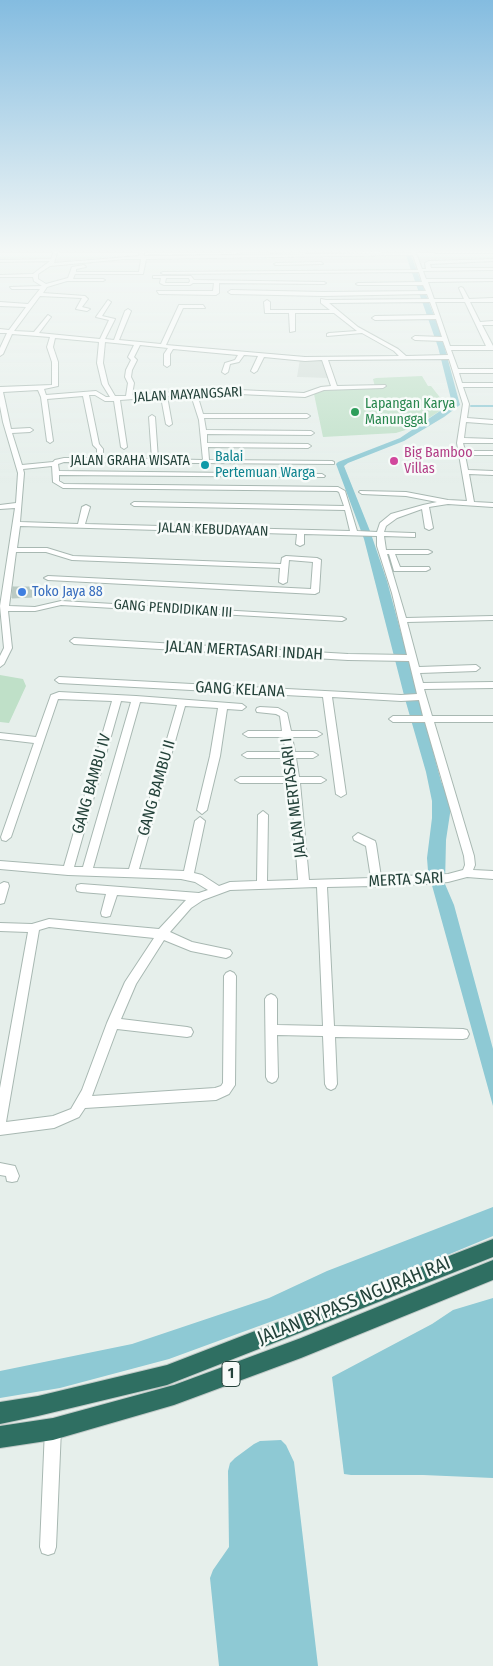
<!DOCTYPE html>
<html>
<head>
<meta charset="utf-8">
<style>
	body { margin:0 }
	canvas { display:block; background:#e6efeb }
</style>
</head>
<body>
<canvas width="493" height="1666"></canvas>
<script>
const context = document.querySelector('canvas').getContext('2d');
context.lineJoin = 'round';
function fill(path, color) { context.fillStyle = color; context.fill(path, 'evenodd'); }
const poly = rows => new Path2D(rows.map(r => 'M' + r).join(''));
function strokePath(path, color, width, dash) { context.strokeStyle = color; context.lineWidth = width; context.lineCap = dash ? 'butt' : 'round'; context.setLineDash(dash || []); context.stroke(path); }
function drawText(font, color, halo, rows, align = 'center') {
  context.font = font + ' "Fira Sans Condensed",sans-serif'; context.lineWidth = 5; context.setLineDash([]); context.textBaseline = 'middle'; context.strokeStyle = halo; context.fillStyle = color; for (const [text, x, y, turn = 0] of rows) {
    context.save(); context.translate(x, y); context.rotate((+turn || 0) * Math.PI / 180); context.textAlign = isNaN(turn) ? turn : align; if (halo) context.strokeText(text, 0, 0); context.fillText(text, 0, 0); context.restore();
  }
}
fill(poly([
	[300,359,322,361,329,378,297,377]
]), '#d4dfda');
fill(poly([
	[422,376,428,386,431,386,442,400,448,400,449,405,415,427,396,433,323,437,314,394,318,390,375,387,373,379,376,378],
	[0,675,23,679,26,686,9,723,0,722]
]), '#bfe0c8');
fill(poly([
	[404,250,409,250,441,334,460,405,444,417,404,441,348,463,344,466,370,531,387,581,441,781,451,807,446,840,445,884,454,905,493,1049,493,1106,428,871,427,858,432,818,432,801,426,772,405,699,364,539,336,464,338,462,400,438,452,403,438,347],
	[493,1207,493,1236,409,1271,169,1359,60,1388,0,1398,0,1371,132,1344,269,1298,327,1271],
	[493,1298,493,1478,423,1475,351,1475,344,1474,332,1377,432,1324,453,1310],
	[281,1440,286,1445,294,1462,318,1666,219,1666,210,1578,213,1570,229,1547,228,1471,230,1463,235,1458,254,1444,260,1441]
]), '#8ec9d4');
strokePath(poly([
	[471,406,493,406]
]), '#8ec9d4', 2);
const building = poly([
	[13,587,34,587,33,597,12,598,13,587]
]);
fill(building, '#bbcac4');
strokePath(building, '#b8c9c2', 1);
const minor = poly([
	[54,250,58,250,54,263,139,256,140,252,133,250,144,250,144,256,412,253,411,250,415,250,422,269,426,269,425,263,429,261,493,259,493,261,430,264,431,268,493,268,493,270,423,271,426,279,493,279,493,281,428,282,434,299,464,299,459,288,461,287,463,288,469,299,493,298,493,302,470,302,480,322,493,321,493,325,482,325,493,346,493,350,451,350,458,369,493,369,493,373,459,373,462,383,493,383,493,387,463,387,469,404,467,418,493,420,493,424,466,422,464,438,493,439,493,443,463,443,465,451,493,451,493,455,465,455,468,470,493,471,493,475,469,474,474,502,493,503,493,507,448,504,429,507,433,528,429,530,425,528,422,509,397,518,386,526,384,532,412,533,415,533,415,537,384,536,386,550,428,550,432,552,428,554,395,554,400,567,429,567,430,569,426,571,394,571,389,554,387,554,406,618,493,616,493,620,407,622,419,667,476,665,480,668,476,671,420,673,423,683,493,682,493,688,424,689,432,716,493,716,493,722,434,722,474,856,475,865,473,870,493,871,493,879,467,877,448,882,427,884,381,885,377,887,373,886,327,887,334,1026,463,1029,467,1030,469,1034,467,1038,463,1039,335,1037,337,1084,335,1088,331,1090,327,1088,325,1084,323,1036,277,1035,278,1077,276,1081,272,1083,268,1081,266,1077,265,999,267,996,271,994,275,996,277,999,277,1025,323,1026,317,887,230,890,203,900,191,908,170,932,192,942,230,950,232,953,230,956,226,958,191,951,164,940,136,984,121,1019,187,1027,191,1028,193,1032,191,1036,187,1037,117,1029,92,1096,215,1088,221,1086,223,1083,224,976,226,973,230,971,234,973,236,976,235,1085,229,1094,216,1100,85,1108,79,1117,54,1128,0,1135,0,1088,28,932,0,931,0,923,32,924,49,919,159,929,186,900,117,895,110,916,106,917,102,916,101,913,106,894,81,892,77,891,76,888,77,885,81,884,199,893,208,890,195,882,181,879,68,875,0,869,0,861,64,866,112,701,58,699,11,837,6,841,2,840,1,837,34,743,0,739,0,733,36,737,51,695,59,692,136,696,242,704,246,707,242,710,227,709,220,756,207,810,202,814,197,810,210,756,218,708,185,706,139,869,184,871,195,821,200,817,205,821,194,873,202,875,219,886,230,882,257,881,258,815,263,811,268,815,267,881,298,880,291,783,240,783,235,780,240,777,290,777,287,758,247,758,242,755,247,752,286,752,283,737,248,737,243,734,248,731,282,731,280,716,276,714,257,712,256,710,257,708,260,707,278,708,287,713,291,731,317,731,322,734,317,737,292,737,295,752,313,752,318,755,313,758,296,758,299,777,321,777,326,780,321,783,300,783,309,880,371,878,366,846,354,840,353,837,358,833,375,841,376,844,381,877,448,874,463,870,465,865,464,856,425,722,393,722,389,719,393,716,423,716,419,700,401,701,332,697,346,794,341,797,336,794,323,697,59,683,55,680,59,677,401,695,417,694,409,661,348,660,74,644,70,641,74,638,348,654,407,655,392,593,377,546,377,536,304,534,304,544,300,546,296,544,297,534,20,526,17,548,47,548,73,556,281,564,282,558,286,556,317,558,321,560,319,592,315,594,48,580,44,578,48,576,311,589,313,562,289,560,287,582,283,584,279,582,280,568,72,560,46,552,16,552,9,606,35,607,61,601,342,617,346,619,342,621,61,605,35,611,8,611,12,648,4,664,0,667,0,656,4,648,0,606,15,508,0,509,0,505,16,503,18,473,3,422,0,406,0,387,52,385,52,362,47,347,50,337,12,334,3,354,0,356,0,348,7,333,0,333,0,329,9,330,26,307,0,306,0,302,28,304,40,289,12,289,10,287,42,286,34,281,33,277,0,277,0,275,33,274,50,261,0,262,0,260,51,259,54,250],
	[413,255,418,270,163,272,161,273,163,274,419,272,422,282,358,283,356,284,358,285,423,285,426,291,323,292,231,290,228,292,231,294,323,296,427,294,429,299,326,300,321,299,321,303,330,310,270,310,270,302,267,300,264,302,265,313,289,313,290,332,295,331,295,313,334,313,357,331,329,333,327,334,327,336,362,333,394,351,399,356,305,357,166,345,183,308,205,308,203,305,179,305,161,344,119,340,131,311,128,309,125,311,114,340,105,339,115,319,102,316,111,302,108,300,96,317,109,320,100,339,39,333,51,317,48,315,34,332,14,331,40,296,82,298,76,309,87,311,90,309,82,307,88,299,85,296,43,293,47,287,67,281,103,281,105,280,103,279,73,279,75,274,143,274,146,259,413,255],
	[125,259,141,259,139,272,76,272,76,269,86,267,84,265,72,267,68,278,46,284,38,279,38,274,50,266,125,259],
	[430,302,435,315,375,316,372,318,375,320,436,319,442,337,415,336,412,338,415,340,443,341,448,355,406,356,398,349,358,327,329,303,430,302],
	[435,302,465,302,486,346,450,346,435,302],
	[55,338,99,342,97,363,102,384,110,397,106,397,96,391,46,395,44,389,58,386,58,362,53,347,55,338],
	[105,342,134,345,128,357,131,360,126,370,125,377,128,383,126,396,115,396,108,384,103,363,105,342],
	[140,345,168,348,164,354,164,365,167,367,170,365,170,354,173,349,238,355,235,360,225,363,222,372,225,374,228,372,230,364,239,362,244,355,258,356,251,371,254,373,257,371,264,357,305,361,322,360,331,386,321,387,304,393,217,389,132,395,134,383,131,377,132,370,137,360,134,357,140,345],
	[449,359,463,404,457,443,467,501,448,500,406,492,360,491,359,492,362,494,406,496,437,502,423,505,391,514,380,523,377,532,357,531,345,491,338,487,64,484,59,481,59,475,324,477,325,476,322,474,59,471,58,464,64,462,334,464,334,462,332,461,209,460,208,447,308,448,311,446,308,444,207,443,207,434,311,435,314,433,311,431,206,430,204,418,307,418,310,416,307,414,203,414,197,394,217,393,305,397,324,390,383,388,386,386,385,385,337,386,328,360,449,359],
	[38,390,41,397,47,441,50,443,53,441,47,399,83,396,93,445,97,449,97,458,64,458,55,460,53,462,22,465,12,433,30,432,33,430,30,428,11,429,3,392,38,390],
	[89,395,95,395,105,401,114,401,121,447,124,449,127,447,120,400,161,397,166,424,169,426,172,424,167,396,191,395,199,420,203,460,158,459,155,417,152,415,149,417,152,459,103,458,103,449,99,444,89,395],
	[52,466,53,482,63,488,337,491,339,492,344,506,134,502,131,504,134,506,345,510,350,531,85,524,90,507,86,505,82,507,78,524,20,522,24,473,23,469,52,466],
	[121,701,131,702,83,867,74,867,121,701],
	[140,702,177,705,129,869,93,868,140,702],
	[49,927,154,938,125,982,107,1023,82,1090,71,1109,53,1116,6,1122,39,930,49,927],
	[225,250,260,250,226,252,224,251,225,250],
	[437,251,493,251,493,253,435,253,437,251],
	[321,262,323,264,276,265,274,264,276,263,321,262],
	[153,276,191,276,194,280,324,282,326,283,324,284,219,283,219,293,216,295,159,294,157,291,213,291,214,283,193,283,190,285,164,285,160,283,161,278,153,278,153,276],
	[166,278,189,278,190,281,189,283,165,283,166,278],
	[4,882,8,883,9,886,5,900,4,903,0,904,0,884,4,882],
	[0,1163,15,1166,19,1176,17,1181,12,1182,7,1181,6,1176,0,1175,0,1163],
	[53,1421,58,1424,61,1429,56,1547,54,1553,48,1555,42,1553,40,1547,45,1429,48,1424,53,1421]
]);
const highway = poly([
	[493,1239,493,1257,167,1385,38,1416,0,1424,0,1402,38,1396,167,1365,493,1239],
	[493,1260,493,1280,301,1358,174,1405,53,1440,0,1448,0,1426,53,1418,174,1385,301,1338,493,1260]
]);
strokePath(minor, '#a8b8b2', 2);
strokePath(highway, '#c2cac8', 2);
fill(minor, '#fff');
fill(highway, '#2f6f62');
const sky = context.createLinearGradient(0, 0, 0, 483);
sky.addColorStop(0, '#84bce0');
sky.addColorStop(0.52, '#f4f8f6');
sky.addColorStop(1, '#f4f8f600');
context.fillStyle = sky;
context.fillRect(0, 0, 493, 483);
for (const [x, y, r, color] of [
	[355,412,5,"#2e9e5b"],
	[394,461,5,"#d1479c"],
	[205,465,5,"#0f9aa8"],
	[22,592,5,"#3f7fe0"]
]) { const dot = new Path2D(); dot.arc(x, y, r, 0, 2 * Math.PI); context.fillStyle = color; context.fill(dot); strokePath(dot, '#f7fbf9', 2); }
drawText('14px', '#24423a', '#f7fbf9', [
	["JALAN MAYANGSARI",188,395,-3],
	["JALAN GRAHA WISATA",130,461],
	["JALAN KEBUDAYAAN",213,530,2],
	["GANG PENDIDIKAN III",173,609,4]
]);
drawText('14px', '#27864d', '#f7fbf9', [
	["Lapangan Karya",365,404],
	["Manunggal",365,420]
], 'left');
drawText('14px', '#b23c85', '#f7fbf9', [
	["Big Bamboo",404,453],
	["Villas",404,469]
], 'left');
drawText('14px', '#0d838f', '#f7fbf9', [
	["Balai",215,457],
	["Pertemuan Warga",215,473]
], 'left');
drawText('14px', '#366cbe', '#f7fbf9', [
	["Toko Jaya 88",32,592]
], 'left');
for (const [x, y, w] of [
	[231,1374,18]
]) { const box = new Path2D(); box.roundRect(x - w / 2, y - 12.5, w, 25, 4); context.fillStyle = '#f7fbf9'; context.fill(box); strokePath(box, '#24423a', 1); }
drawText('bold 15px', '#24423a', null, [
	["1",231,1374]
]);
drawText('16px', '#24423a', '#f7fbf9', [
	["JALAN MERTASARI INDAH",244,651,3],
	["GANG KELANA",240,690,3],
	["GANG BAMBU IV",92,784,-74],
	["GANG BAMBU II",157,788,-74],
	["JALAN MERTASARI I",294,798,-97],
	["MERTA SARI",406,880,-3]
]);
drawText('19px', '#24423a', '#f7fbf9', [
	["JALAN BYPASS NGURAH RAI",354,1301,-22]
]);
</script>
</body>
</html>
